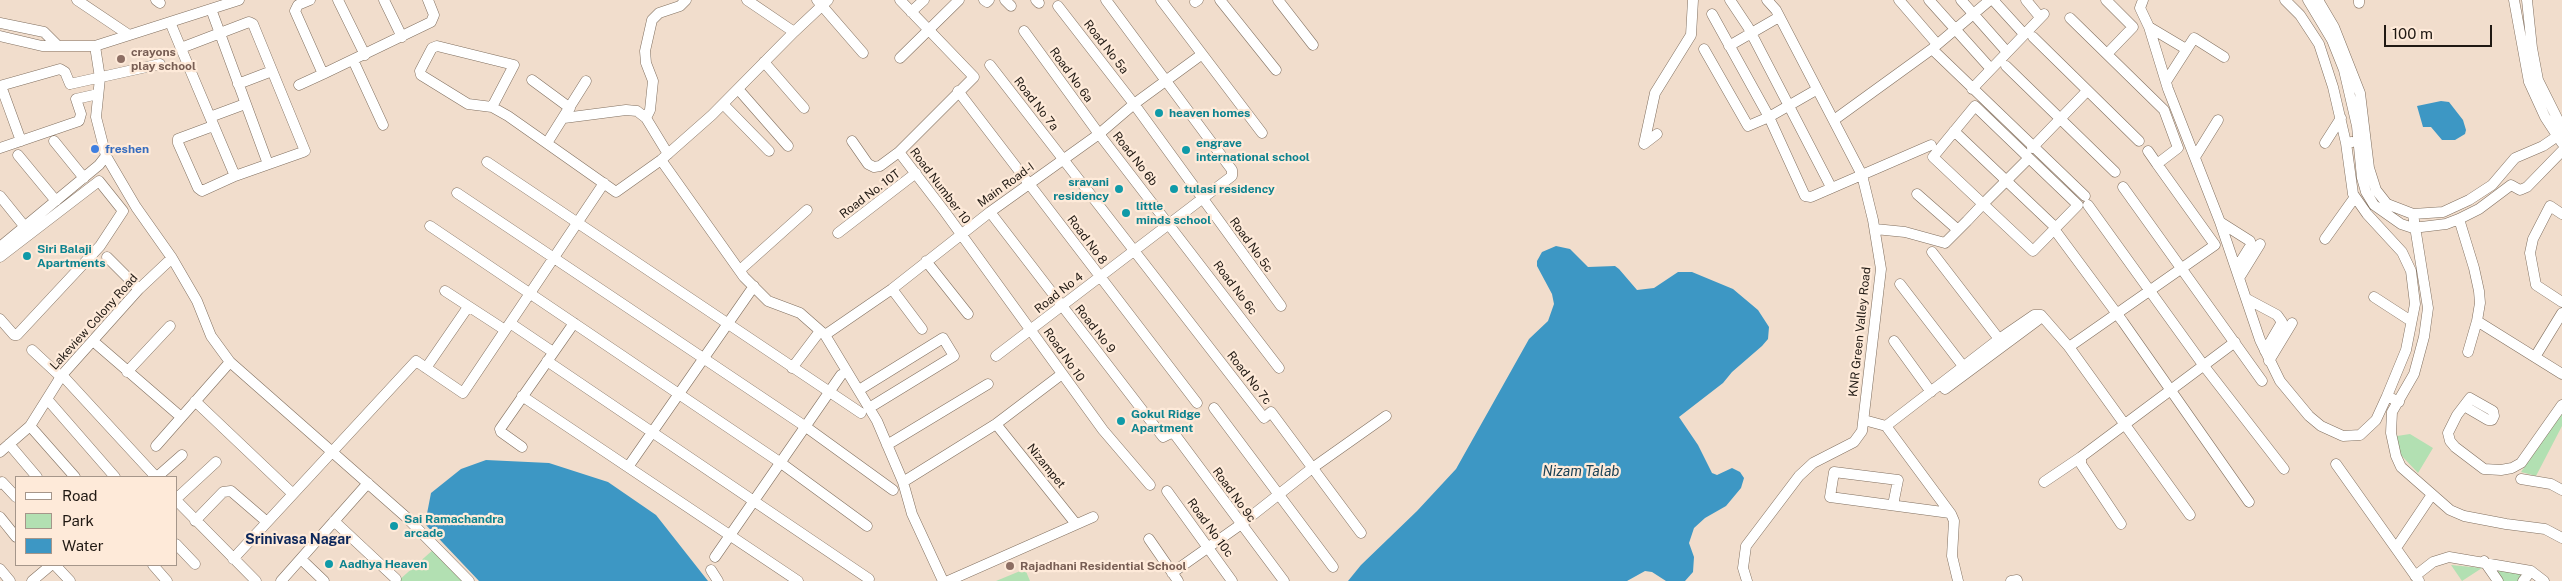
<!DOCTYPE html>
<html>
<head>
<meta charset="utf-8">
<style>
	body { margin:0 }
	#map { position:relative; width:2562px; height:581px; overflow:hidden; background:#f1ddcc; font-family:"Public Sans",sans-serif }
	canvas { display:block }
	.legend { position:absolute; left:15px; top:476px; width:162px; height:90px; box-sizing:border-box; background:#feead9; border:1px solid #a5968a; margin:0; padding:6px 9px; list-style:none; font-size:15px; color:#201913 }
	.legend li { display:flex; align-items:center; gap:10px; height:25px }
	.legend b { width:25px; border:1px solid #a5968a }
	.scale { position:absolute; left:2384px; top:25px; width:108px; height:22px; box-sizing:border-box; border:2px solid #201913; border-top:0; padding-left:6px; font-size:15px; line-height:18px; white-space:nowrap; color:#201913; -webkit-text-stroke:4px #feead9; paint-order:stroke }
</style>
</head>
<body>
<div id="map">
<canvas width="2562" height="581"></canvas>
<ul class="legend">
<li><b style="height:6px;background:#fff"></b>Road</li>
<li><b style="height:14px;background:#b2e0b2"></b>Park</li>
<li><b style="height:14px;background:#3d97c4"></b>Water</li>
</ul>
<div class="scale">100 m</div>
</div>
<script>
const context = document.querySelector('canvas').getContext('2d');
context.lineJoin = 'round';
function fill(path, color) { context.fillStyle = color; context.fill(path, 'evenodd'); }
const poly = rows => new Path2D(rows.map(r => 'M' + r).join(''));
function strokePath(path, color, width, dash) { context.strokeStyle = color; context.lineWidth = width; context.lineCap = dash ? 'butt' : 'round'; context.setLineDash(dash || []); context.stroke(path); }
function drawText(font, color, halo, rows, align = 'center') {
  context.font = font + ' "Public Sans",sans-serif'; context.lineWidth = 4.5; context.setLineDash([]); context.textBaseline = 'middle'; context.strokeStyle = halo; context.fillStyle = color; for (const [text, x, y, turn = 0] of rows) {
    context.save(); context.translate(x, y); context.rotate((+turn || 0) * Math.PI / 180); context.textAlign = isNaN(turn) ? turn : align; if (halo) context.strokeText(text, 0, 0); context.fillText(text, 0, 0); context.restore();
  }
}
fill(poly([
	[2562,413,2562,426,2536,476,2521,472],
	[2410,434,2433,448,2418,473,2400,454,2397,436],
	[434,549,462,581,398,581],
	[2451,565,2482,568,2462,581],
	[1025,569,1030,581,996,581],
	[2498,570,2523,572,2520,581,2502,581,2497,573]
]), '#b2e0b2');
fill(poly([
	[2441,101,2449,102,2463,120,2466,130,2465,134,2455,140,2442,140,2431,127,2423,127,2417,106],
	[1556,246,1570,249,1588,267,1615,266,1619,269,1637,290,1654,288,1678,272,1692,272,1733,289,1758,310,1769,327,1768,339,1762,346,1732,372,1723,383,1679,417,1698,445,1712,473,1717,475,1732,468,1740,472,1744,478,1741,488,1726,506,1705,518,1694,528,1689,543,1694,557,1693,572,1685,581,1666,581,1652,572,1645,571,1627,581,1348,581,1361,565,1417,511,1456,469,1529,339,1548,321,1554,304,1552,294,1537,266,1537,261,1542,252],
	[486,460,549,463,608,482,656,515,708,581,479,581,425,524,431,493,461,469]
]), '#3d97c4');
const minor = poly([
	[77,0,129,35],
	[156,0,160,3],
	[310,0,298,5,295,11,323,74,431,22,434,15,428,0],
	[338,0,365,55],
	[384,0,402,37],
	[747,0,794,32],
	[817,0,863,53],
	[984,0,987,2,989,0],
	[1005,0,1011,6],
	[1036,0,1039,3],
	[1161,0,1262,133],
	[1220,0,1276,70],
	[1278,0,1313,45],
	[1730,0,1748,27,1831,187],
	[1899,0,1937,44],
	[1929,0,1991,69],
	[1961,0,2007,52],
	[1993,0,2024,34],
	[2026,0,2040,17],
	[2106,0,2133,27,2107,54],
	[2143,0,2140,8,2149,27,2168,89,2220,222,2260,340,2280,381,2309,416,2321,426,2343,436,2360,435,2376,420,2387,396,2399,402],
	[2285,0,2300,15,2319,44,2333,87,2346,143,2352,142],
	[2308,0,2332,40,2344,70,2357,126,2362,178,2366,192,2374,205,2401,224,2413,228,2446,224,2459,219,2479,209,2511,185,2520,190,2527,187,2562,151],
	[2318,0,2334,27,2360,93,2369,168,2376,190,2387,204,2413,214,2443,212,2469,200,2492,185,2515,158,2543,146,2562,133],
	[2514,0,2529,82,2545,117,2562,143],
	[2527,0,2532,48,2538,80,2562,128],
	[1195,2,1198,0],
	[2359,3,2359,0],
	[1058,6,1134,104,1281,306],
	[211,9,268,164],
	[911,12,924,0],
	[2070,18,2164,110,2178,148,2157,164,2148,151],
	[170,22,180,46,235,176,303,152,305,151,253,24,249,22,181,48],
	[0,23,44,32,58,46],
	[2149,27,2186,49],
	[1024,31,1099,134,1279,368],
	[0,36,42,46,95,46,239,0],
	[2033,37,2139,141],
	[95,46,100,78,96,117,106,156,136,207,172,258,197,301,211,336,230,362,406,517,469,581],
	[1729,46,1779,17],
	[1704,49,1748,126,1769,117,1712,14],
	[1932,49,1990,0],
	[900,58,959,0],
	[353,60,383,125],
	[764,62,804,108],
	[990,65,1264,418,1271,412,1361,533],
	[2006,66,2115,172],
	[532,80,570,108],
	[2167,80,2194,38,2224,57],
	[238,84,272,71],
	[299,85,323,74],
	[0,86,60,69,65,72,70,84,160,64],
	[1,86,21,141],
	[738,89,788,146],
	[1972,89,2044,14],
	[1816,90,1769,117,1805,196,1811,197,1931,145],
	[958,91,1197,403],
	[723,104,769,151],
	[492,107,514,65,437,46,432,48,420,71,421,75,468,104,492,107,508,116,616,192,661,160,712,115,794,32,828,0],
	[210,117,245,104],
	[564,118,626,110,637,111,646,118,668,154],
	[646,118,650,110,653,81,646,63,645,51,652,20,659,13,680,6,686,0],
	[1834,120,1932,49,2085,196],
	[213,126,178,139,178,143,198,188,202,191,235,176],
	[1954,131,2055,227],
	[1657,134,1644,144,1655,93,1691,35,1693,0],
	[54,141,84,178],
	[852,141,868,164,874,167,880,166,899,152,974,77,900,0],
	[547,143,586,81],
	[2325,143,2341,118],
	[2346,143,2353,194,2367,214,2402,252,2411,271,2415,304,2406,350,2387,396],
	[0,148,79,121,81,114,76,99,98,94],
	[2032,148,2087,91],
	[899,152,945,212,1103,430,1150,485],
	[18,155,56,201],
	[2195,157,2218,120],
	[661,160,744,277,768,301,800,313,825,335,877,421,903,482,912,514,943,581],
	[487,162,861,413],
	[2123,187,2262,381],
	[457,193,806,427,893,490],
	[1917,194,1958,230],
	[0,196,25,227],
	[2088,205,2204,366,2284,469],
	[990,212,1163,437,1173,432,1284,581],
	[2413,214,2428,308,2424,337,2414,374,2392,412,2391,433,2396,456,2401,467,2450,510,2464,516,2506,524,2545,529,2562,538],
	[2562,214,2550,206,2533,239,2530,253,2536,285,2562,302],
	[2459,219,2474,268,2479,291,2480,303,2477,321],
	[2220,222,2250,241,2251,245,2236,269],
	[430,226,781,463,867,526],
	[1875,229,1905,232,1945,243,1967,221,1983,204,2029,158,2078,205,2033,251,1933,157,1975,106,2029,158],
	[838,233,916,173],
	[2057,233,2123,322,2249,502],
	[2325,239,2355,197],
	[0,247,99,165,106,156],
	[1932,252,1999,339],
	[0,257,99,181,123,211,100,246,17,335,14,335,0,319],
	[107,257,139,289],
	[926,261,968,314],
	[740,270,807,210],
	[2239,278,2260,244],
	[1900,284,1963,366],
	[892,289,922,329],
	[445,291,505,330],
	[2374,297,2411,321],
	[2247,299,2277,315,2282,322,2265,351],
	[2041,315,2069,347,2190,515],
	[510,323,553,352],
	[825,335,892,289,990,212,1099,134,1134,104,1201,55],
	[93,341,181,417],
	[1894,341,1931,392],
	[2069,347,2215,245,2157,164],
	[32,350,61,377],
	[2468,352,2477,321,2562,374],
	[996,356,1232,176,1232,170,1106,0],
	[2535,357,2562,313],
	[547,361,869,579],
	[2269,361,2292,323],
	[426,368,468,307],
	[792,368,820,331],
	[127,372,170,326],
	[62,375,156,477],
	[1945,389,2038,320],
	[859,390,943,338,954,356,869,408],
	[522,396,798,581],
	[47,399,115,477],
	[195,401,293,494],
	[2464,406,2488,420,2492,420,2494,416,2493,411,2470,398,2457,415,2448,433,2450,441,2455,447,2484,469,2501,470,2512,468,2521,463,2562,405],
	[1214,408,1333,567],
	[1864,420,1886,426,1951,514,1954,521,1952,556,1958,581],
	[996,424,1076,524],
	[30,426,75,477],
	[1886,426,1999,339,2034,315,2041,315],
	[9,444,37,477],
	[887,445,988,384],
	[156,446,230,362],
	[522,447,501,432,500,429,574,323],
	[0,452,30,426,62,375,139,289,172,258],
	[2336,464,2419,581],
	[628,467,754,286],
	[157,477,182,455],
	[2521,479,2551,484,2562,490],
	[903,482,996,424,1062,374],
	[2044,482,2081,457],
	[0,484,2,482,16,497],
	[1167,491,1232,581],
	[176,499,216,462],
	[176,500,256,581],
	[1893,505,1898,480,1834,472,1830,497,1950,513],
	[0,517,16,537],
	[195,521,223,492,231,491,267,522],
	[334,521,396,579],
	[2121,524,2081,464,2081,457,2235,342],
	[1149,539,1178,581],
	[176,544,195,564],
	[2396,548,2431,496],
	[715,557,841,375],
	[233,559,416,361,463,393,604,183],
	[301,559,324,581],
	[2484,561,2498,581],
	[55,565,70,581],
	[153,565,167,581],
	[0,569,10,581],
	[711,570,718,581],
	[1172,573,1240,525,1311,469,1386,416],
	[2415,576,2433,562,2449,557,2531,571,2544,581],
	[32,581,51,565],
	[281,581,368,483],
	[948,581,1093,517],
	[1747,581,1743,568,1746,546,1799,476,1813,463,1854,442,1862,431,1881,269,1873,220,1862,175,1776,10,1767,0],
	[2011,581,2017,580],
	[2523,581,2531,571]
]);
strokePath(minor, '#806f5f', 11);
strokePath(minor, '#fff', 10);
for (const [x, y, r, color] of [
	[121,59,5,"#8d6e63"],
	[1159,113,5,"#0f9aa8"],
	[95,149,5,"#3f7fe0"],
	[1186,150,5,"#0f9aa8"],
	[1119,189,5,"#0f9aa8"],
	[1174,189,5,"#0f9aa8"],
	[1126,213,5,"#0f9aa8"],
	[27,256,5,"#0f9aa8"],
	[1121,421,5,"#0f9aa8"],
	[394,526,5,"#0f9aa8"],
	[329,564,5,"#0f9aa8"],
	[1010,566,5,"#8d6e63"]
]) { const dot = new Path2D(); dot.arc(x, y, r, 0, 2 * Math.PI); context.fillStyle = color; context.fill(dot); strokePath(dot, '#feead9', 2); }
drawText('12px', '#201913', '#feead9', [
	["Road No 5a",1106,47,52],
	["Road No 6a",1071,75,54],
	["Road No 7a",1036,104,52],
	["Road No 6b",1135,159,52],
	["Main Road-I",1006,185,-36],
	["Road Number 10",940,186,53],
	["Road No. 10T",870,194,-37],
	["Road No 8",1087,240,53],
	["Road No 5c",1251,245,54],
	["Road No 6c",1235,288,53],
	["Road No 4",1059,293,-38],
	["Lakeview Colony Road",94,322,-48],
	["Road No 9",1095,329,52],
	["KNR Green Valley Road",1860,332,-84],
	["Road No 10",1064,355,55],
	["Road No 7c",1249,378,52],
	["Nizampet",1046,466,51],
	["Road No 9c",1234,495,54],
	["Road No 10c",1210,528,54]
]);
drawText('bold 12px', '#785e54', '#feead9', [
	["crayons",131,52],
	["play school",131,66],
	["Rajadhani Residential School",1020,566]
], 'left');
drawText('bold 12px', '#0d838f', '#feead9', [
	["heaven homes",1169,113],
	["engrave",1196,143],
	["international school",1196,157],
	["sravani",1109,182,"right"],
	["residency",1109,196,"right"],
	["tulasi residency",1184,189],
	["little",1136,206],
	["minds school",1136,220],
	["Siri Balaji",37,249],
	["Apartments",37,263],
	["Gokul Ridge",1131,414],
	["Apartment",1131,428],
	["Sai Ramachandra",404,519],
	["arcade",404,533],
	["Aadhya Heaven",339,564]
], 'left');
drawText('bold 12px', '#366cbe', '#feead9', [
	["freshen",105,149]
], 'left');
drawText('italic 14px', '#1b4256', '#feead9', [
	["Nizam Talab",1581,472]
]);
drawText('bold 14px', '#0c265a', '#feead9', [
	["Srinivasa Nagar",298,540]
]);
</script>
</body>
</html>
